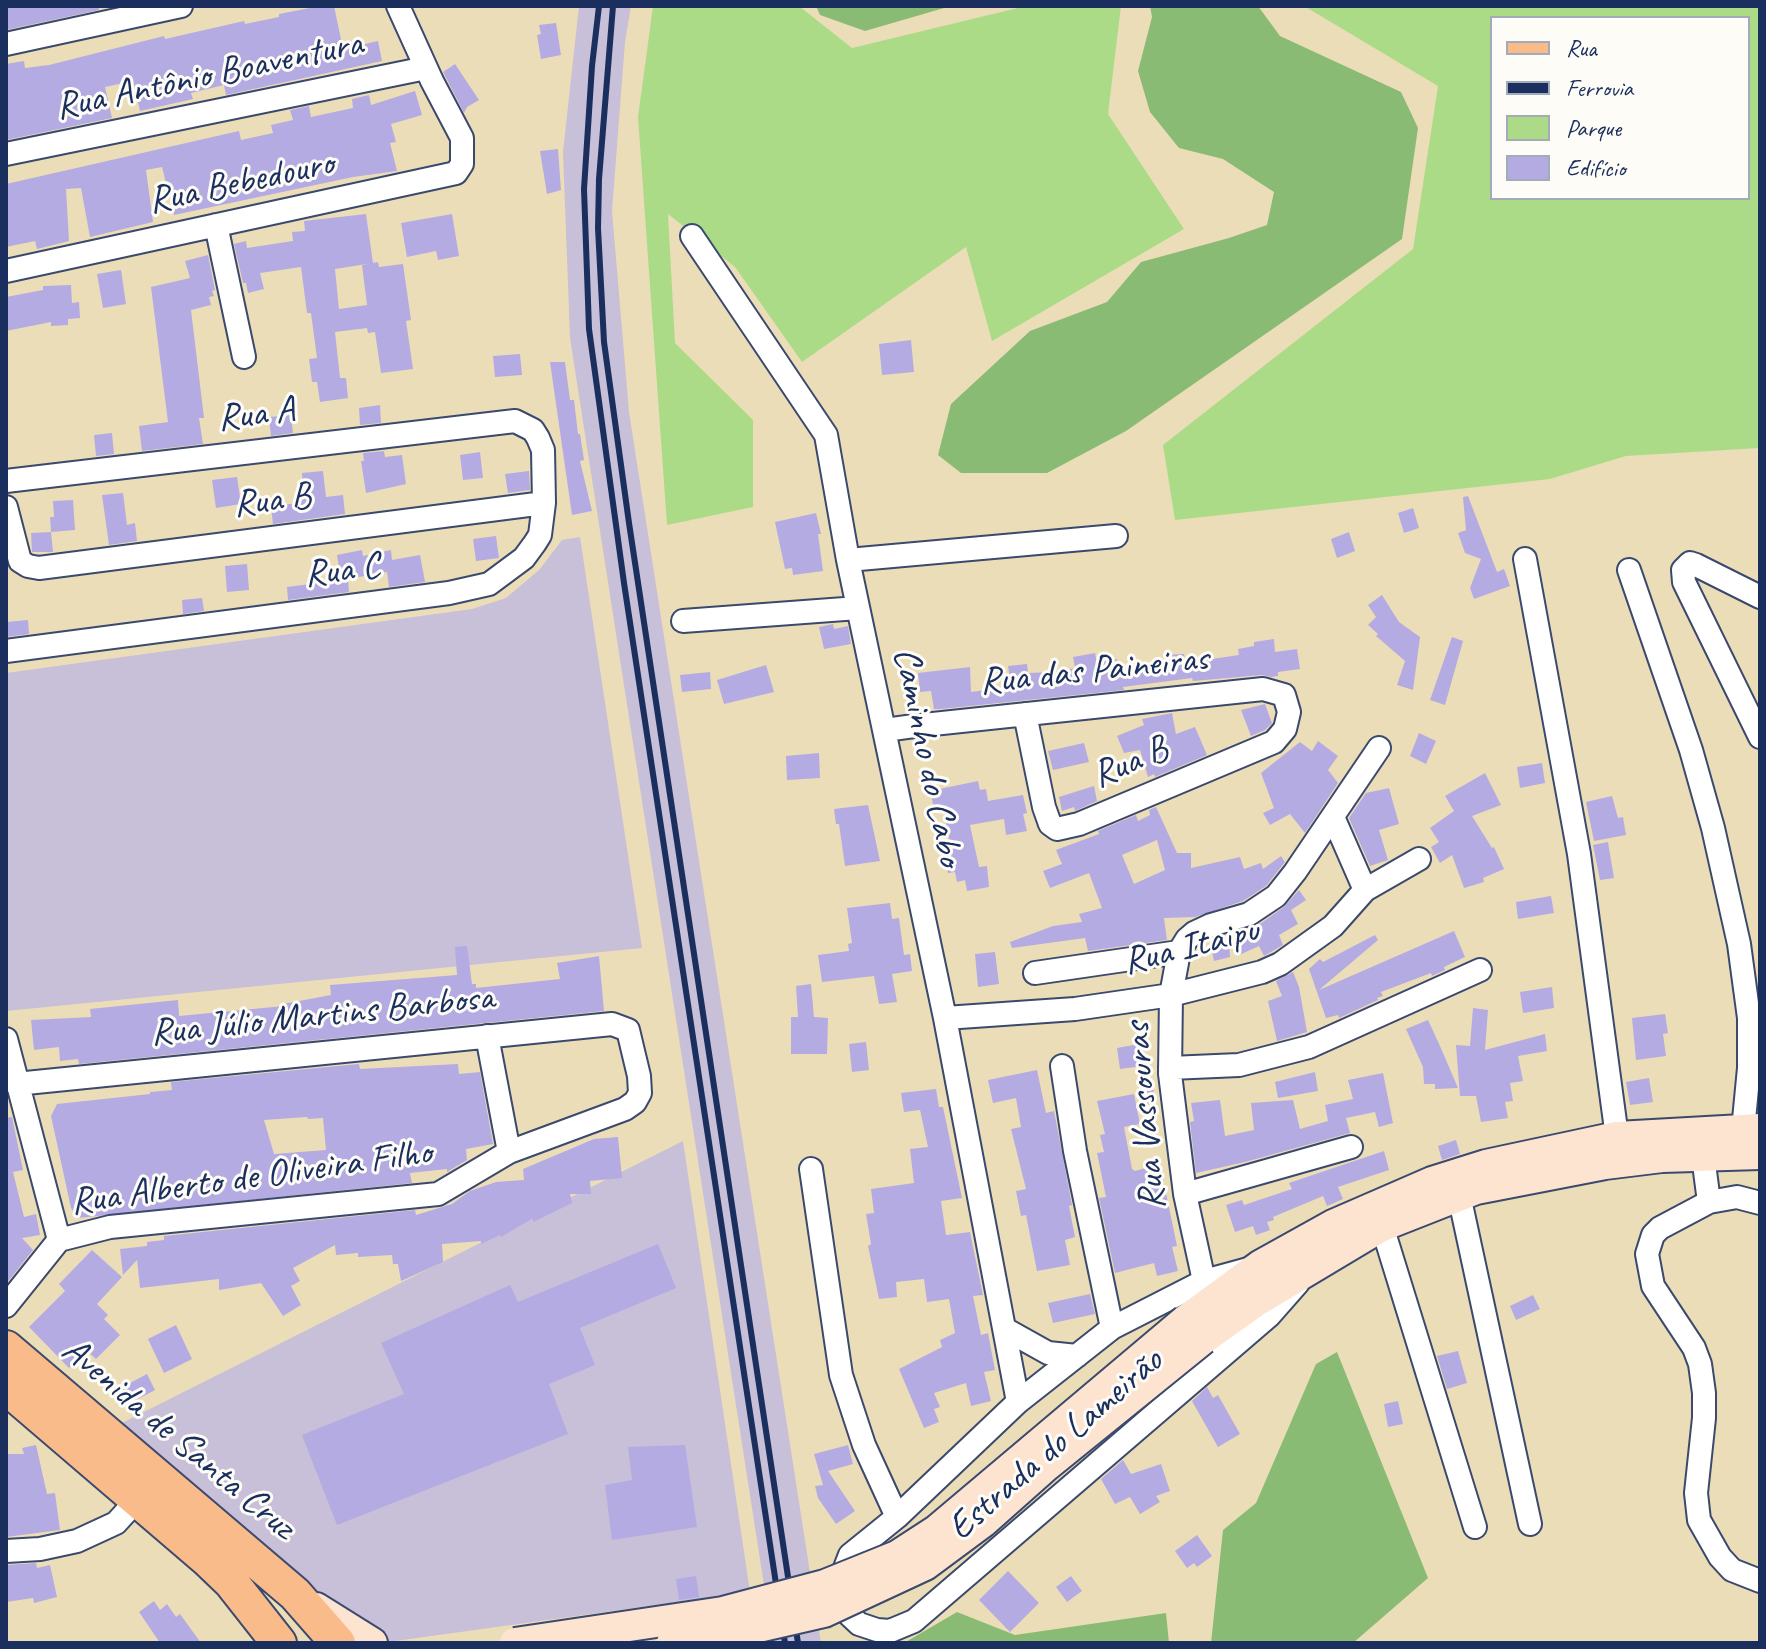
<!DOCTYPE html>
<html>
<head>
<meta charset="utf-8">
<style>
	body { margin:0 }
	#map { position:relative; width:1766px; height:1649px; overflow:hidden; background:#ecddb9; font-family:Caveat,sans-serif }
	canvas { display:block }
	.frame { position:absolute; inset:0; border:8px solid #1b2f5e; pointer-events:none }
	.legend { position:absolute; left:1490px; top:16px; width:260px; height:184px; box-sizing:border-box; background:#fdfcf7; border:2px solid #a3aaba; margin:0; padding:10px 14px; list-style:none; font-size:24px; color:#1b2f5e }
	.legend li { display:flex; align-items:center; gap:16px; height:40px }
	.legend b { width:40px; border:2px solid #a3aaba }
</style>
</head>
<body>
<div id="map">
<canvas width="1766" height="1649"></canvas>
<div class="frame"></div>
<ul class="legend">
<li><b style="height:10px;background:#fabb8b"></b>Rua</li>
<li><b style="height:10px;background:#1b2f5e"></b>Ferrovia</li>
<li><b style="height:22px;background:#acdb88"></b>Parque</li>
<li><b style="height:22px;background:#b4abe2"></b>Edifício</li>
</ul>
</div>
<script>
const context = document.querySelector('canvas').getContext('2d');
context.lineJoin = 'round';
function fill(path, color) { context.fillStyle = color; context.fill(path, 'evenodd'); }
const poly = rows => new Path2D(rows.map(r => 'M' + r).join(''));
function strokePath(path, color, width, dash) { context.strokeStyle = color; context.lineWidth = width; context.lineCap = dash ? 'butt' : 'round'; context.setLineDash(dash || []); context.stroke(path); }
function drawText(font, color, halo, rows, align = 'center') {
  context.font = font + ' Caveat,sans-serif'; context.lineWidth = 6; context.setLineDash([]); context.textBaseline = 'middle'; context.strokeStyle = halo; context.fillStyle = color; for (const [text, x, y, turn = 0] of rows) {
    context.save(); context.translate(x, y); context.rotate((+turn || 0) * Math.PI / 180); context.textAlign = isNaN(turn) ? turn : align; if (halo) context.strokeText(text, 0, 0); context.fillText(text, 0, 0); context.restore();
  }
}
fill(poly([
	[579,6,631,6,625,42,612,211,629,412,821,1643,773,1643,570,338,563,152],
	[580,537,642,948,6,1011,6,673,472,609,506,598,539,570,562,540],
	[683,1141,750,1592,388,1642,337,1616,118,1425]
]), '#c8bfd8');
fill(poly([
	[653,6,799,6,852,48,1026,6,1121,6,1108,114,1184,229,992,341,966,247,802,362,735,267,668,214,675,343,753,420,753,507,667,525,638,117],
	[1304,6,1760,6,1760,448,1626,456,1550,479,1175,520,1163,445,1413,249,1438,86],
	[1492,18,1748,18,1748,198,1492,198]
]), '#acdb88');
fill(poly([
	[816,6,951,6,865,31,820,15],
	[1150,6,1258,6,1280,36,1401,92,1418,128,1402,239,1126,431,1047,473,961,473,938,455,951,404,1030,331,1107,302,1141,262,1229,238,1267,225,1274,192,1223,159,1179,148,1150,112,1138,71,1152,17],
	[1337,1352,1428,1578,1353,1643,1211,1643,1223,1530,1256,1503,1316,1364],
	[957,1612,1015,1635,1166,1613,1169,1643,904,1643]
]), '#89bb74');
fill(poly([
	[6,6,98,6,99,10,6,30],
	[320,6,334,6,343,49,378,41,382,61,226,95,224,85,191,93,193,99,140,111,133,81,105,87,112,118,6,140,6,64,24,61,25,68,49,65,164,36,165,39,244,21,245,24,279,17,279,14],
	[556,23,561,55,541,59,537,35,541,34,539,25],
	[455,64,479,100,467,107,464,113,443,72],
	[415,91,422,115,391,124,396,142,390,143,397,171,353,177,174,215,162,167,146,170,153,222,90,237,81,188,66,189,69,241,37,249,35,241,6,247,6,184,239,131,241,140,273,133,271,125,293,120,290,110,309,106,311,117,353,108,352,99,369,95,371,105],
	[558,149,561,190,547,194,540,151],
	[366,214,373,263,335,269,339,309,367,305,362,265,378,262,379,267,403,264,411,320,406,321,413,369,381,373,375,332,368,333,367,328,335,332,340,378,346,378,348,398,320,402,317,382,312,382,309,359,317,358,311,313,307,313,301,267,260,273,264,289,248,293,246,283,243,283,234,244,246,241,247,248,293,241,292,232,305,231,304,221],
	[452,214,459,256,438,260,436,251,407,257,401,223],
	[208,255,215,290,212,291,214,296,209,297,211,305,191,310,204,418,199,418,203,444,142,451,139,426,168,422,151,287,190,278,185,261],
	[121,270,126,304,103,308,97,274],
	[71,285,72,303,79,302,80,318,68,319,68,325,51,326,51,322,6,331,6,297,43,290,43,286],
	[911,340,914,372,882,375,879,344],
	[520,354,522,375,495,377,493,356],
	[550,362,565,362,570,400,574,400,578,434,580,434,584,460,580,461,592,511,572,515],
	[380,405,381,423,360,425,359,408],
	[291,415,293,433,271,436,269,417],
	[112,433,114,454,96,456,94,435],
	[384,451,385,457,402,455,406,484,366,493,361,461,364,461,363,453],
	[480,452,483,478,463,480,460,455],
	[323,471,326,497,343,495,345,514,273,524,271,506,299,503,299,500,304,499,302,473],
	[529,471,530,490,508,493,505,474],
	[237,477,241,504,216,508,212,480],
	[123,493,127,525,135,523,137,541,109,545,102,495],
	[1468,496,1497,572,1504,569,1510,586,1474,599,1470,588,1481,559,1465,553,1458,533,1466,530,1463,497],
	[73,500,75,530,51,532,50,517,54,517,53,501],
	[1413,508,1419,528,1404,533,1398,513],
	[816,513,821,534,818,534,823,571,793,575,792,568,785,569,775,522],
	[51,532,53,552,32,552,31,533],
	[1349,532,1355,551,1337,558,1331,539],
	[496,536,499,558,476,561,473,539],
	[362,550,363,556,391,550,392,560,420,555,425,582,389,587,387,572,348,579,349,592,288,600,287,587,341,580,337,555],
	[247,564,249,590,227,592,225,566],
	[1382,595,1399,622,1420,637,1413,690,1397,685,1405,661,1376,636,1378,634,1368,625,1376,617,1368,605],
	[202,598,204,611,183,614,182,600],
	[28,620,29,634,6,637,6,622],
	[833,624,834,629,848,626,851,644,824,649,819,627],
	[1452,637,1463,641,1445,705,1430,700],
	[1274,639,1275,652,1297,649,1300,669,1278,672,1278,676,1271,677,1262,675,1193,681,1192,678,1123,687,1124,690,941,709,934,709,931,691,920,692,918,673,970,667,971,692,1002,688,1002,686,1011,684,1008,666,1027,664,1028,673,1054,672,1075,668,1073,657,1095,653,1097,663,1117,659,1120,673,1168,666,1167,655,1184,654,1185,663,1239,655,1238,649,1254,646,1254,642],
	[766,665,774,692,724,704,717,680],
	[710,672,711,689,682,692,680,675],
	[1265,704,1272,723,1265,730,1251,736,1241,710],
	[1172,713,1176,734,1195,727,1207,755,1155,777,1154,774,1148,777,1140,750,1124,753,1117,736,1144,725,1142,719],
	[1419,733,1436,741,1426,764,1410,756],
	[1318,741,1338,756,1328,770,1338,783,1305,833,1290,814,1270,825,1263,813,1274,808,1261,773,1300,742,1312,751],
	[1084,743,1089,762,1053,770,1048,751],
	[819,753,820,778,787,780,786,756],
	[1542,763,1545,783,1520,788,1517,767],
	[1485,773,1501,805,1472,816,1492,848,1494,847,1504,869,1483,878,1484,882,1464,888,1452,855,1440,863,1431,847,1439,842,1430,828,1454,811,1445,796],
	[978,781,980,790,986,789,988,801,1023,795,1027,813,1023,814,1027,831,1006,835,1004,819,970,825,979,867,987,866,989,887,967,891,965,880,957,882,955,872,948,873,943,851,951,849,943,807,934,808,930,791],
	[1094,786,1097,801,1075,811,1074,807,1062,811,1059,797],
	[1389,788,1399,824,1379,830,1388,860,1370,866,1349,818,1366,793],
	[1612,796,1618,818,1623,817,1626,835,1594,841,1586,802],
	[868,805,880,861,845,866,839,824,836,824,834,809],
	[1156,807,1177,853,1191,853,1191,868,1240,857,1244,869,1261,863,1263,869,1281,856,1285,862,1266,886,1243,901,1195,917,1164,918,1167,940,1088,951,1085,938,1012,948,1010,942,1053,926,1082,922,1079,914,1102,908,1089,873,1050,888,1043,871,1062,864,1056,850,1099,834,1098,831,1136,815,1138,821,1150,815,1149,810],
	[1157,840,1165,870,1134,884,1122,855],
	[1608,842,1614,878,1600,880,1593,845],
	[1299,890,1306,900,1291,910,1298,924,1279,935,1283,945,1264,956,1259,946,1239,955,1232,939,1235,937,1234,933,1257,926,1284,907],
	[1551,896,1554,913,1518,919,1516,902],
	[890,903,892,919,899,918,904,955,910,954,912,971,892,974,897,1002,879,1004,874,976,822,982,818,955,849,951,848,944,852,943,847,908],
	[1454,931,1465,957,1444,967,1445,970,1432,976,1431,973,1381,992,1383,996,1377,998,1378,1000,1339,1018,1338,1015,1326,1018,1309,969,1320,959,1323,962,1375,935,1378,940,1319,990],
	[1229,943,1230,957,1214,961,1211,946],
	[467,946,472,984,476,984,476,988,560,979,557,963,599,956,604,1011,79,1064,78,1059,60,1061,59,1047,34,1050,31,1020,91,1017,90,1009,178,1000,179,1016,284,1006,283,1004,331,995,330,985,457,975,455,947],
	[995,952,999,984,978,987,975,954],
	[1293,972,1299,987,1307,1032,1277,1041,1268,1001,1282,996,1276,981],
	[811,984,814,1017,828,1018,827,1054,791,1054,791,1017,798,1017,796,986],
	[1552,987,1554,1008,1523,1013,1520,992],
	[1473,1008,1488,1010,1485,1050,1545,1034,1547,1051,1518,1056,1523,1081,1510,1083,1513,1101,1505,1102,1508,1118,1481,1122,1476,1096,1460,1096,1456,1045,1470,1046],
	[1665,1014,1668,1033,1663,1034,1666,1056,1636,1060,1632,1018],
	[1428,1020,1440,1046,1458,1088,1435,1089,1435,1084,1424,1084,1423,1067,1406,1029],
	[866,1042,869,1070,852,1072,849,1044],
	[1139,1044,1142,1066,1120,1069,1117,1048],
	[359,1064,360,1069,458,1064,459,1074,480,1072,493,1144,466,1149,467,1160,447,1172,447,1169,410,1173,412,1183,78,1218,71,1208,51,1116,57,1104,150,1094,150,1092,172,1090,171,1082],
	[307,1117,308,1119,323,1118,326,1150,274,1154,264,1120],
	[1037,1070,1046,1113,1054,1111,1072,1205,1069,1206,1075,1237,1065,1240,1070,1265,1037,1271,1026,1215,1021,1216,1016,1191,1026,1189,1011,1129,1021,1127,1016,1098,993,1103,988,1080],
	[1315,1072,1318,1091,1278,1098,1275,1082],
	[1383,1073,1393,1123,1379,1127,1375,1112,1346,1118,1350,1133,1245,1162,1196,1173,1190,1122,1194,1121,1191,1103,1220,1100,1225,1136,1254,1130,1251,1103,1293,1100,1300,1129,1328,1121,1325,1105,1353,1099,1348,1080],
	[1649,1078,1653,1102,1630,1105,1626,1082],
	[936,1089,939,1107,943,1107,962,1198,941,1201,946,1235,970,1232,983,1295,973,1296,981,1335,988,1333,995,1370,984,1372,991,1401,971,1406,966,1383,934,1393,940,1407,934,1409,939,1422,924,1428,899,1369,942,1347,940,1340,955,1333,949,1299,927,1302,924,1279,896,1282,897,1297,879,1299,868,1246,871,1244,866,1214,874,1213,871,1189,914,1183,910,1149,928,1147,920,1110,904,1112,901,1093],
	[1153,1089,1156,1103,1142,1106,1138,1092],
	[1134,1094,1140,1124,1124,1127,1132,1169,1135,1171,1160,1164,1177,1246,1172,1247,1178,1271,1157,1276,1154,1263,1115,1273,1099,1198,1106,1197,1097,1153,1104,1152,1100,1135,1105,1134,1097,1101],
	[12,1117,23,1170,13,1172,24,1217,36,1214,40,1235,22,1238,33,1250,6,1284,6,1118],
	[618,1137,622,1178,590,1181,591,1194,570,1194,572,1203,533,1222,533,1218,501,1237,500,1235,481,1244,481,1241,442,1244,443,1262,401,1281,398,1264,393,1264,392,1255,358,1257,358,1253,336,1255,335,1245,293,1268,300,1281,291,1286,301,1305,283,1316,261,1283,219,1290,219,1279,140,1288,137,1260,123,1275,120,1249,147,1246,147,1242,164,1240,164,1236,415,1210,416,1215,452,1204,470,1191,496,1182,524,1180,523,1169,594,1139],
	[1456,1140,1460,1154,1442,1160,1438,1146],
	[1384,1151,1389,1170,1338,1187,1343,1199,1327,1206,1323,1196,1273,1217,1274,1220,1267,1222,1270,1230,1256,1235,1253,1226,1235,1232,1226,1205,1242,1200,1244,1205,1292,1189,1289,1183],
	[658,1244,676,1288,580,1328,595,1365,549,1384,568,1434,337,1525,302,1435,404,1394,381,1343,510,1285,518,1302],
	[92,1250,122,1277,97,1304,108,1315,104,1319,120,1335,96,1359,87,1351,69,1368,29,1327,65,1291,59,1284],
	[1090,1294,1095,1314,1053,1323,1048,1303],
	[1533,1295,1540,1309,1516,1320,1510,1306],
	[176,1325,192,1359,164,1373,148,1339],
	[1458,1351,1467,1383,1447,1389,1437,1356],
	[147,1374,155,1390,121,1408,113,1392],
	[1207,1387,1213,1398,1218,1395,1240,1434,1218,1447,1192,1401],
	[1398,1401,1403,1424,1388,1427,1384,1404],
	[36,1445,47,1494,55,1493,60,1530,6,1537,6,1454,24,1454,22,1448],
	[685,1445,697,1527,612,1540,605,1485,632,1480,628,1447],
	[848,1445,853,1464,828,1471,855,1511,836,1524,818,1498,815,1486,823,1485,814,1454],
	[1123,1460,1131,1474,1161,1464,1170,1491,1156,1496,1160,1502,1140,1514,1130,1497,1115,1504,1101,1479],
	[1197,1535,1212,1556,1197,1567,1194,1563,1187,1568,1175,1551],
	[36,1563,37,1568,50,1565,57,1597,34,1603,33,1598,6,1602,6,1565],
	[1008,1571,1039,1603,1010,1632,979,1600],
	[696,1576,699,1597,679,1600,676,1579],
	[1071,1576,1082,1591,1067,1602,1056,1587],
	[154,1601,160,1610,167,1604,176,1617,180,1614,201,1643,160,1643,139,1612]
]), '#b4abe2');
const street = poly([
	[6,44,181,6],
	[6,154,426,68],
	[216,225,244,357],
	[692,236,826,435,848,560,945,1018,1018,1402],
	[6,271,456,173,462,164,462,138,432,81,398,6],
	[6,481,515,421,533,430,538,438,543,450,544,503,540,535,535,543,524,558,489,584,449,593,6,651],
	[6,507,20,561,28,566,39,568,544,503],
	[1525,559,1579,854,1617,1137],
	[848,560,1116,536],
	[1629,570,1691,750,1713,828,1739,944,1749,1018,1749,1068,1743,1130],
	[1760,597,1696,565,1690,563,1683,570,1684,582,1760,737],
	[683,621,858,608],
	[885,730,914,726,1263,689,1284,695,1289,712,1285,729,1274,742,1079,824,1057,829,1050,824,1044,807,1025,714],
	[1333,817,1365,890],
	[1035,973,1179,952],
	[945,1018,1075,1009,1171,995,1262,972,1280,964,1333,926,1365,890,1419,859],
	[487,1036,509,1152],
	[6,1039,59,1240],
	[1062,1066,1075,1151,1112,1328],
	[1170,1068,1239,1065,1309,1047,1480,970],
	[1703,1156,1709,1202],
	[811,1169,841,1375,864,1445,897,1517],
	[1185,1194,1351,1147],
	[1459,1195,1530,1524],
	[1760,1203,1737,1197,1709,1202,1660,1228,1653,1235,1647,1254,1653,1286,1694,1348,1700,1364,1704,1393,1704,1418,1696,1493,1699,1520,1720,1557,1732,1570,1760,1581],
	[1382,1226,1475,1527],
	[1248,1269,1204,1281,1112,1328,1018,1402,897,1517,850,1555,838,1586,843,1609,859,1624,877,1630,890,1631,914,1621,1269,1316,1298,1283],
	[1204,1281,1185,1194,1170,1074,1171,995,1179,952,1187,939,1194,933,1211,925,1249,914,1276,896,1295,872,1379,748],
	[6,1306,59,1240,110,1227,438,1194,509,1152,625,1109,635,1102,640,1093,639,1076,628,1030,612,1024,16,1084],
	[1005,1329,1048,1353,1077,1356],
	[6,1551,40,1549,77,1541,116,1523,138,1499]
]);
const secondary = poly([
	[1186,1320,1261,1265,1333,1225,1432,1182,1486,1165,1617,1137,1760,1129],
	[1203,1339,1255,1302,1382,1226,1476,1189,1605,1164,1662,1157,1760,1154],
	[316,1608,372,1643]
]);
const primary = poly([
	[6,1348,295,1594,338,1643],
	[6,1387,207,1559,231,1582,279,1643]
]);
strokePath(street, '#3a496c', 26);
strokePath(secondary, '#3a496c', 34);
strokePath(primary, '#3a496c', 38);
strokePath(street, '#fff', 22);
strokePath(secondary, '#fde4d1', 30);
strokePath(primary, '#fabb8b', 34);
strokePath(poly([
	[599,6,592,66,584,189,589,329,624,583,785,1643],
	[613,6,599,179,598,228,604,342,629,523,798,1643]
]), '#1b2f5e', 6);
const secondaryBridge = poly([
	[515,1643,723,1612,825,1585,897,1556,937,1530,1186,1320],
	[672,1643,719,1636,824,1612,925,1565,983,1522,1046,1466,1203,1339]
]);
strokePath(secondaryBridge, '#3a496c', 34, []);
strokePath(secondaryBridge, '#fde4d1', 30);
drawText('38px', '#1b2f5e', '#fdfcf7', [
	["Rua Antônio Boaventura",209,76,-12],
	["Rua Bebedouro",241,183,-12],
	["Rua A",256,415,-7],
	["Rua B",272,501,-7],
	["Rua C",342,571,-7],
	["Rua das Paineiras",1094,671,-6],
	["Caminho do Cabo",927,757,78],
	["Rua B",1130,763,-23],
	["Rua Itaipu",1191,947,-14],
	["Rua Júlio Martins Barbosa",322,1016,-6],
	["Rua Vassouras",1146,1116,-95],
	["Rua Alberto de Oliveira Filho",251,1178,-8],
	["Avenida de Santa Cruz",178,1439,40],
	["Estrada do Lameirão",1056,1445,-41]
]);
</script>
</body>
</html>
